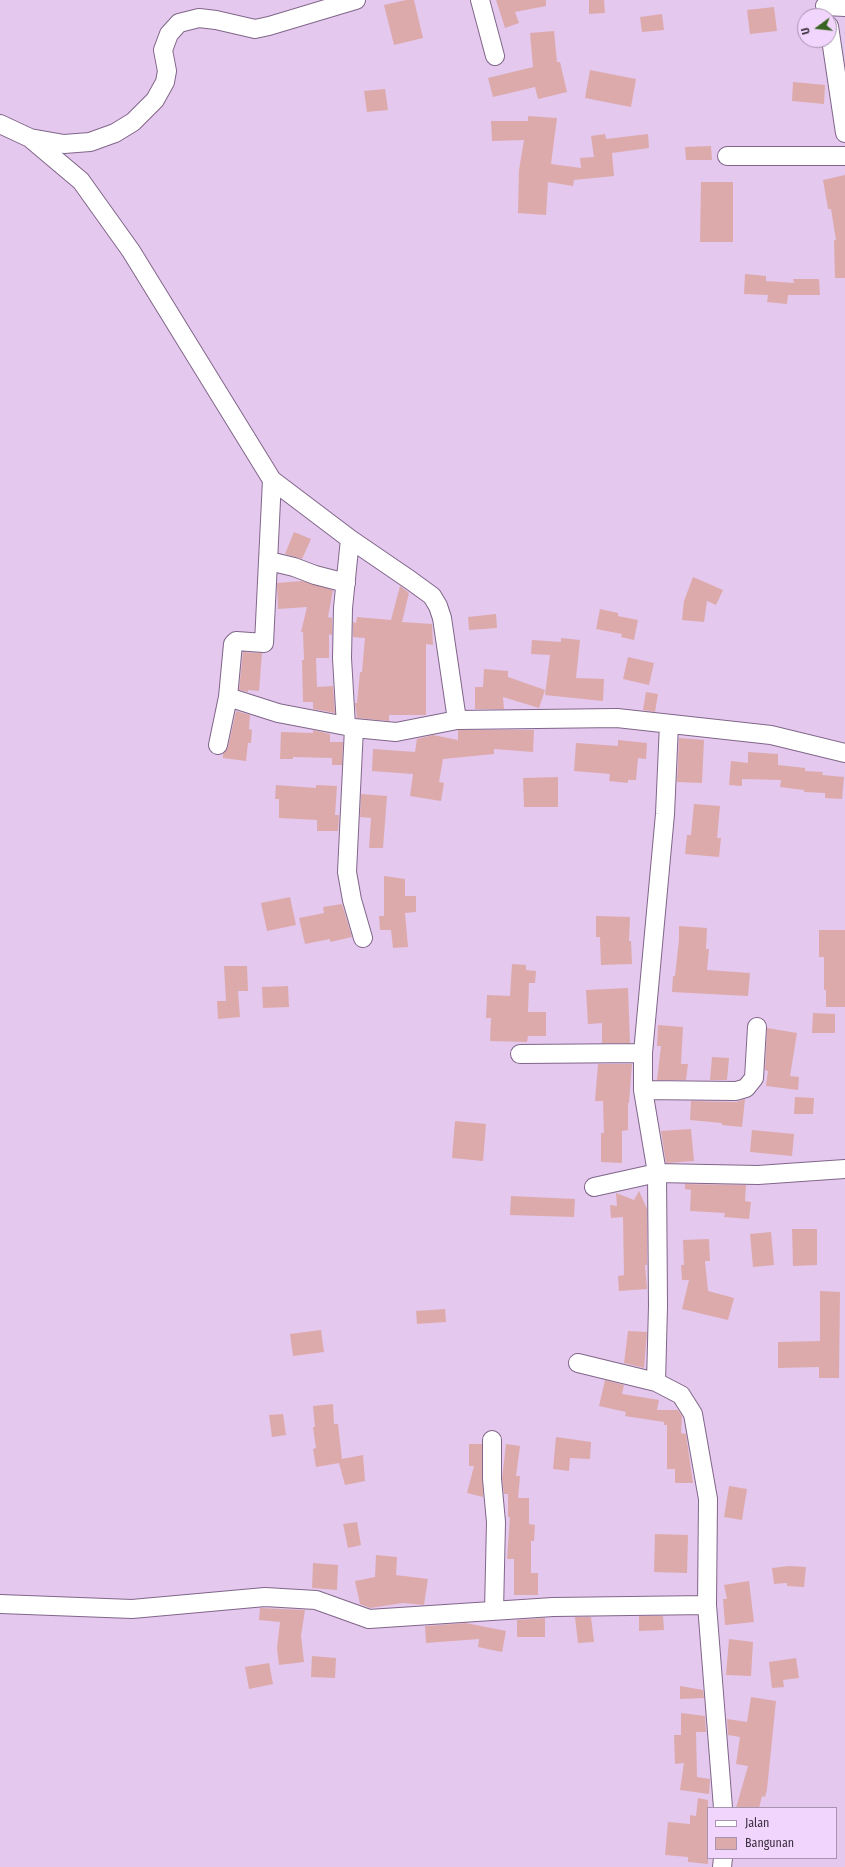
<!DOCTYPE html>
<html>
<head>
<meta charset="utf-8">
<style>
	body { margin:0 }
	#map { position:relative; width:845px; height:1867px; overflow:hidden; background:#e4c8ee; font-family:"Fira Sans Condensed",sans-serif }
	canvas { display:block }
	.legend { position:absolute; left:707px; top:1807px; width:130px; height:52px; box-sizing:border-box; background:#f1d5fc; border:1px solid #a893b0; margin:0; padding:5px 7px; list-style:none; font-size:12px; color:#3a2f3e }
	.legend li { display:flex; align-items:center; gap:8px; height:20px }
	.legend b { width:20px; border:1px solid #a893b0 }
	.north { position:absolute; left:797px; top:8px; width:40px; height:40px; box-sizing:border-box; background:#f1d5fc; border:1px solid #a893b0; border-radius:50%; rotate:255deg; font-size:11px; font-weight:700; line-height:16px; text-align:center; color:#3a2f3e }
	.north::after { content:''; display:block; margin:auto; width:14px; height:18px; background:#376422; clip-path:polygon(50% 0,100% 100%,50% 72%,0 100%) }
</style>
</head>
<body>
<div id="map">
<canvas width="845" height="1867"></canvas>
<ul class="legend">
<li><b style="height:5px;background:#fff"></b>Jalan</li>
<li><b style="height:11px;background:#ddaaab"></b>Bangunan</li>
</ul>
<div class="north">U</div>
</div>
<script>
const context = document.querySelector('canvas').getContext('2d');
context.lineJoin = 'round';
function fill(path, color) { context.fillStyle = color; context.fill(path, 'evenodd'); }
const poly = rows => new Path2D(rows.map(r => 'M' + r).join(''));
function strokePath(path, color, width, dash) { context.strokeStyle = color; context.lineWidth = width; context.lineCap = dash ? 'butt' : 'round'; context.setLineDash(dash || []); context.stroke(path); }
fill(poly([
	[406,0,414,0,423,38,394,45,384,5],
	[496,0,546,0,546,6,515,12,519,23,505,28],
	[589,0,604,0,605,13,589,14],
	[774,7,777,31,750,34,747,10],
	[662,14,664,30,642,32,640,17],
	[554,31,557,62,560,62,567,92,538,99,535,87,493,97,488,78,533,67,530,33],
	[590,70,636,79,631,107,585,98],
	[793,82,825,85,824,104,792,101],
	[385,89,388,110,367,112,364,91],
	[528,116,557,118,551,164,581,168,580,158,594,157,591,136,605,134,606,139,648,134,649,148,612,153,614,176,574,180,573,186,548,182,546,215,518,213,519,170,524,140,492,141,491,121,528,121],
	[711,146,712,160,686,160,685,147],
	[845,175,845,278,835,278,834,240,836,240,831,209,828,209,823,180],
	[701,182,733,182,733,242,700,242],
	[745,274,766,276,766,281,794,283,793,279,819,279,820,295,788,295,787,304,767,302,768,295,744,294],
	[294,532,311,539,302,559,285,554],
	[693,577,723,590,716,605,707,601,704,622,682,620,684,601],
	[302,581,333,590,328,617,332,618,332,635,329,634,329,658,316,658,317,687,333,686,335,713,313,709,313,702,303,702,302,660,304,660,303,632,301,632,307,607,278,609,277,583],
	[400,586,409,593,402,622,432,624,433,645,426,644,426,715,389,715,389,721,357,718,355,703,357,703,360,672,362,672,365,638,353,637,353,622,356,623,357,617,391,620],
	[600,609,618,613,618,616,638,620,634,640,621,637,622,634,596,629],
	[496,614,497,628,469,630,468,617],
	[561,638,580,640,576,678,604,679,603,701,545,695,550,655,531,654,532,640,561,642],
	[243,652,262,653,259,691,248,690,248,692,239,690],
	[628,657,654,663,649,685,623,679],
	[484,669,508,671,508,677,545,690,539,708,503,697,504,709,475,709,475,687,483,687],
	[646,692,658,694,655,712,643,710],
	[236,711,250,715,249,729,252,730,251,743,248,743,246,761,223,758,223,754,228,747],
	[313,730,330,734,330,742,343,742,342,765,332,765,332,758,293,757,293,759,280,759,281,732,313,733],
	[458,730,534,730,533,752,494,749,494,754,443,759,439,782,444,783,441,801,410,796,413,774,372,771,373,749,415,752,417,739,433,735,458,740],
	[679,738,704,740,702,783,677,782],
	[618,740,647,743,646,759,638,758,636,780,628,780,628,783,609,781,610,774,574,771,576,743,618,746],
	[748,752,778,754,778,765,805,768,805,771,823,772,822,775,844,777,842,799,825,798,825,793,804,792,804,790,780,787,781,780,742,779,742,786,729,785,731,761,748,763],
	[558,777,558,807,524,807,523,778],
	[276,785,316,788,316,785,337,786,335,815,339,815,338,831,317,831,317,820,279,818,279,799,275,799],
	[361,794,387,796,383,848,369,848,371,818,360,817],
	[694,804,720,806,717,838,721,838,719,857,685,854,687,835,691,835],
	[384,876,405,879,405,896,416,896,416,912,405,913,408,947,393,948,391,930,380,930,379,916,384,916],
	[290,897,296,925,267,931,261,903],
	[342,904,352,937,330,942,330,939,305,944,299,918,324,913,323,907],
	[596,916,630,917,629,941,631,941,632,964,601,965,600,937,596,937],
	[679,926,707,928,706,949,709,949,707,970,750,973,748,996,672,992,673,976,675,976,679,940],
	[819,930,845,930,845,1007,826,1007,826,990,824,990,824,957,819,957],
	[512,964,526,965,526,970,536,971,535,983,529,983,528,1012,546,1012,546,1036,528,1036,527,1042,490,1041,491,1018,486,1018,487,995,510,996],
	[224,966,247,966,248,991,238,991,240,1017,218,1019,217,1001,226,1001],
	[288,986,289,1007,263,1008,262,987],
	[628,988,630,1043,602,1043,602,1023,588,1024,586,990],
	[813,1013,835,1014,835,1033,812,1033],
	[658,1025,683,1027,681,1064,688,1064,686,1080,657,1080,661,1046,657,1046],
	[767,1028,797,1033,790,1076,799,1077,798,1090,766,1086,768,1071,765,1070],
	[712,1057,729,1058,727,1080,710,1080],
	[598,1064,632,1064,629,1103,628,1103,628,1130,622,1131,622,1163,601,1162,601,1133,604,1133,603,1101,595,1101],
	[795,1097,814,1098,813,1114,794,1114],
	[745,1099,742,1127,722,1125,722,1123,690,1120,691,1101,736,1102],
	[455,1121,486,1124,483,1161,452,1158],
	[691,1129,694,1161,666,1163,661,1131],
	[752,1130,794,1134,792,1156,750,1152],
	[685,1184,746,1185,745,1201,751,1202,749,1219,724,1217,725,1213,690,1211,691,1190,685,1189],
	[639,1191,647,1209,647,1265,645,1265,647,1289,619,1291,618,1276,624,1275,623,1217,611,1218,610,1205,617,1206,616,1193,634,1200],
	[511,1196,575,1199,574,1217,510,1215],
	[792,1229,817,1229,817,1265,793,1266],
	[771,1232,774,1265,753,1267,750,1234],
	[709,1239,710,1261,705,1261,708,1291,734,1298,728,1320,682,1309,689,1280,682,1280,681,1265,684,1265,683,1240],
	[820,1291,840,1292,839,1378,819,1378,819,1367,778,1368,778,1342,820,1341],
	[445,1309,446,1322,417,1324,416,1311],
	[321,1330,324,1352,293,1356,290,1334],
	[628,1331,647,1332,644,1368,624,1363],
	[605,1380,624,1385,622,1394,659,1400,657,1410,678,1410,682,1416,681,1433,686,1434,693,1483,675,1483,675,1469,667,1469,667,1425,664,1425,664,1422,625,1416,626,1412,599,1406],
	[333,1404,334,1424,338,1424,342,1459,363,1455,365,1481,345,1485,339,1463,316,1467,313,1449,316,1448,313,1427,315,1427,313,1406],
	[283,1414,286,1435,272,1437,269,1415],
	[556,1437,591,1442,590,1459,570,1458,569,1471,553,1469],
	[469,1444,482,1444,483,1497,467,1493,474,1466,469,1466],
	[506,1444,520,1446,516,1476,520,1476,518,1498,529,1498,529,1524,535,1525,534,1541,531,1541,531,1573,538,1573,538,1595,514,1595,514,1559,507,1559,510,1517,508,1517,508,1494,504,1494,502,1479],
	[729,1486,747,1489,742,1520,724,1517],
	[357,1522,361,1545,348,1548,343,1524],
	[655,1534,688,1535,687,1573,654,1572],
	[376,1555,397,1557,396,1575,428,1579,424,1605,403,1603,370,1608,360,1604,355,1581,375,1577],
	[313,1563,338,1565,337,1590,312,1588],
	[789,1566,806,1567,804,1587,787,1586,787,1583,774,1584,772,1568],
	[749,1581,754,1622,725,1625,723,1599,727,1599,724,1585],
	[260,1608,305,1610,301,1636,304,1662,279,1665,277,1648,280,1622,259,1620],
	[639,1616,663,1616,664,1630,639,1631],
	[575,1617,591,1617,594,1642,578,1643],
	[545,1618,545,1637,517,1637,517,1620],
	[466,1623,506,1631,502,1652,478,1647,479,1639,426,1643,425,1626],
	[729,1639,753,1642,751,1676,726,1675],
	[312,1656,336,1658,335,1678,311,1677],
	[796,1658,799,1678,783,1680,784,1687,772,1688,769,1662],
	[269,1663,273,1684,249,1689,245,1667],
	[680,1686,703,1690,704,1698,680,1699],
	[751,1697,776,1701,767,1789,765,1797,762,1796,759,1808,736,1808,748,1766,736,1764,740,1737,728,1735,727,1719,747,1722],
	[681,1713,705,1716,706,1732,696,1732,697,1777,710,1779,709,1794,680,1790,684,1763,675,1764,674,1735,681,1735],
	[698,1798,708,1800,708,1864,688,1862,688,1857,665,1855,668,1822,690,1824,690,1815,696,1816]
]), '#ddaaab');
const minor = poly([
	[480,0,495,56],
	[825,6,845,7],
	[829,26,845,133],
	[0,124,30,138,81,181,131,251,272,480,350,539,410,580,432,596,438,606,442,618,457,720],
	[30,138,64,144,90,142,115,133,133,122,155,100,165,82,167,71,163,50,169,34,179,23,199,18,216,20,255,29,269,26,356,0],
	[727,156,845,156],
	[350,539,343,608,342,658,346,726,354,728,347,872,352,900,363,938],
	[269,561,294,567,315,575,346,583],
	[228,697,278,713,346,726],
	[354,728,396,732,457,720,617,718,771,735,845,753],
	[218,745,228,697,233,644,236,641,264,643,272,480],
	[520,1054,643,1053],
	[643,1090,736,1091,746,1088,754,1078,757,1027],
	[594,1187,657,1173,758,1175,845,1169],
	[578,1363,656,1382,658,1306,657,1173,643,1090,643,1053,665,814,669,724],
	[656,1382,681,1395,693,1414,708,1499,707,1605,723,1808],
	[492,1440,492,1479,496,1522,494,1611],
	[0,1604,132,1609,265,1597,316,1600,369,1619,553,1607,707,1605],
	[722,1867,723,1858]
]);
strokePath(minor, '#806689', 20);
strokePath(minor, '#fff', 18);
</script>
</body>
</html>
